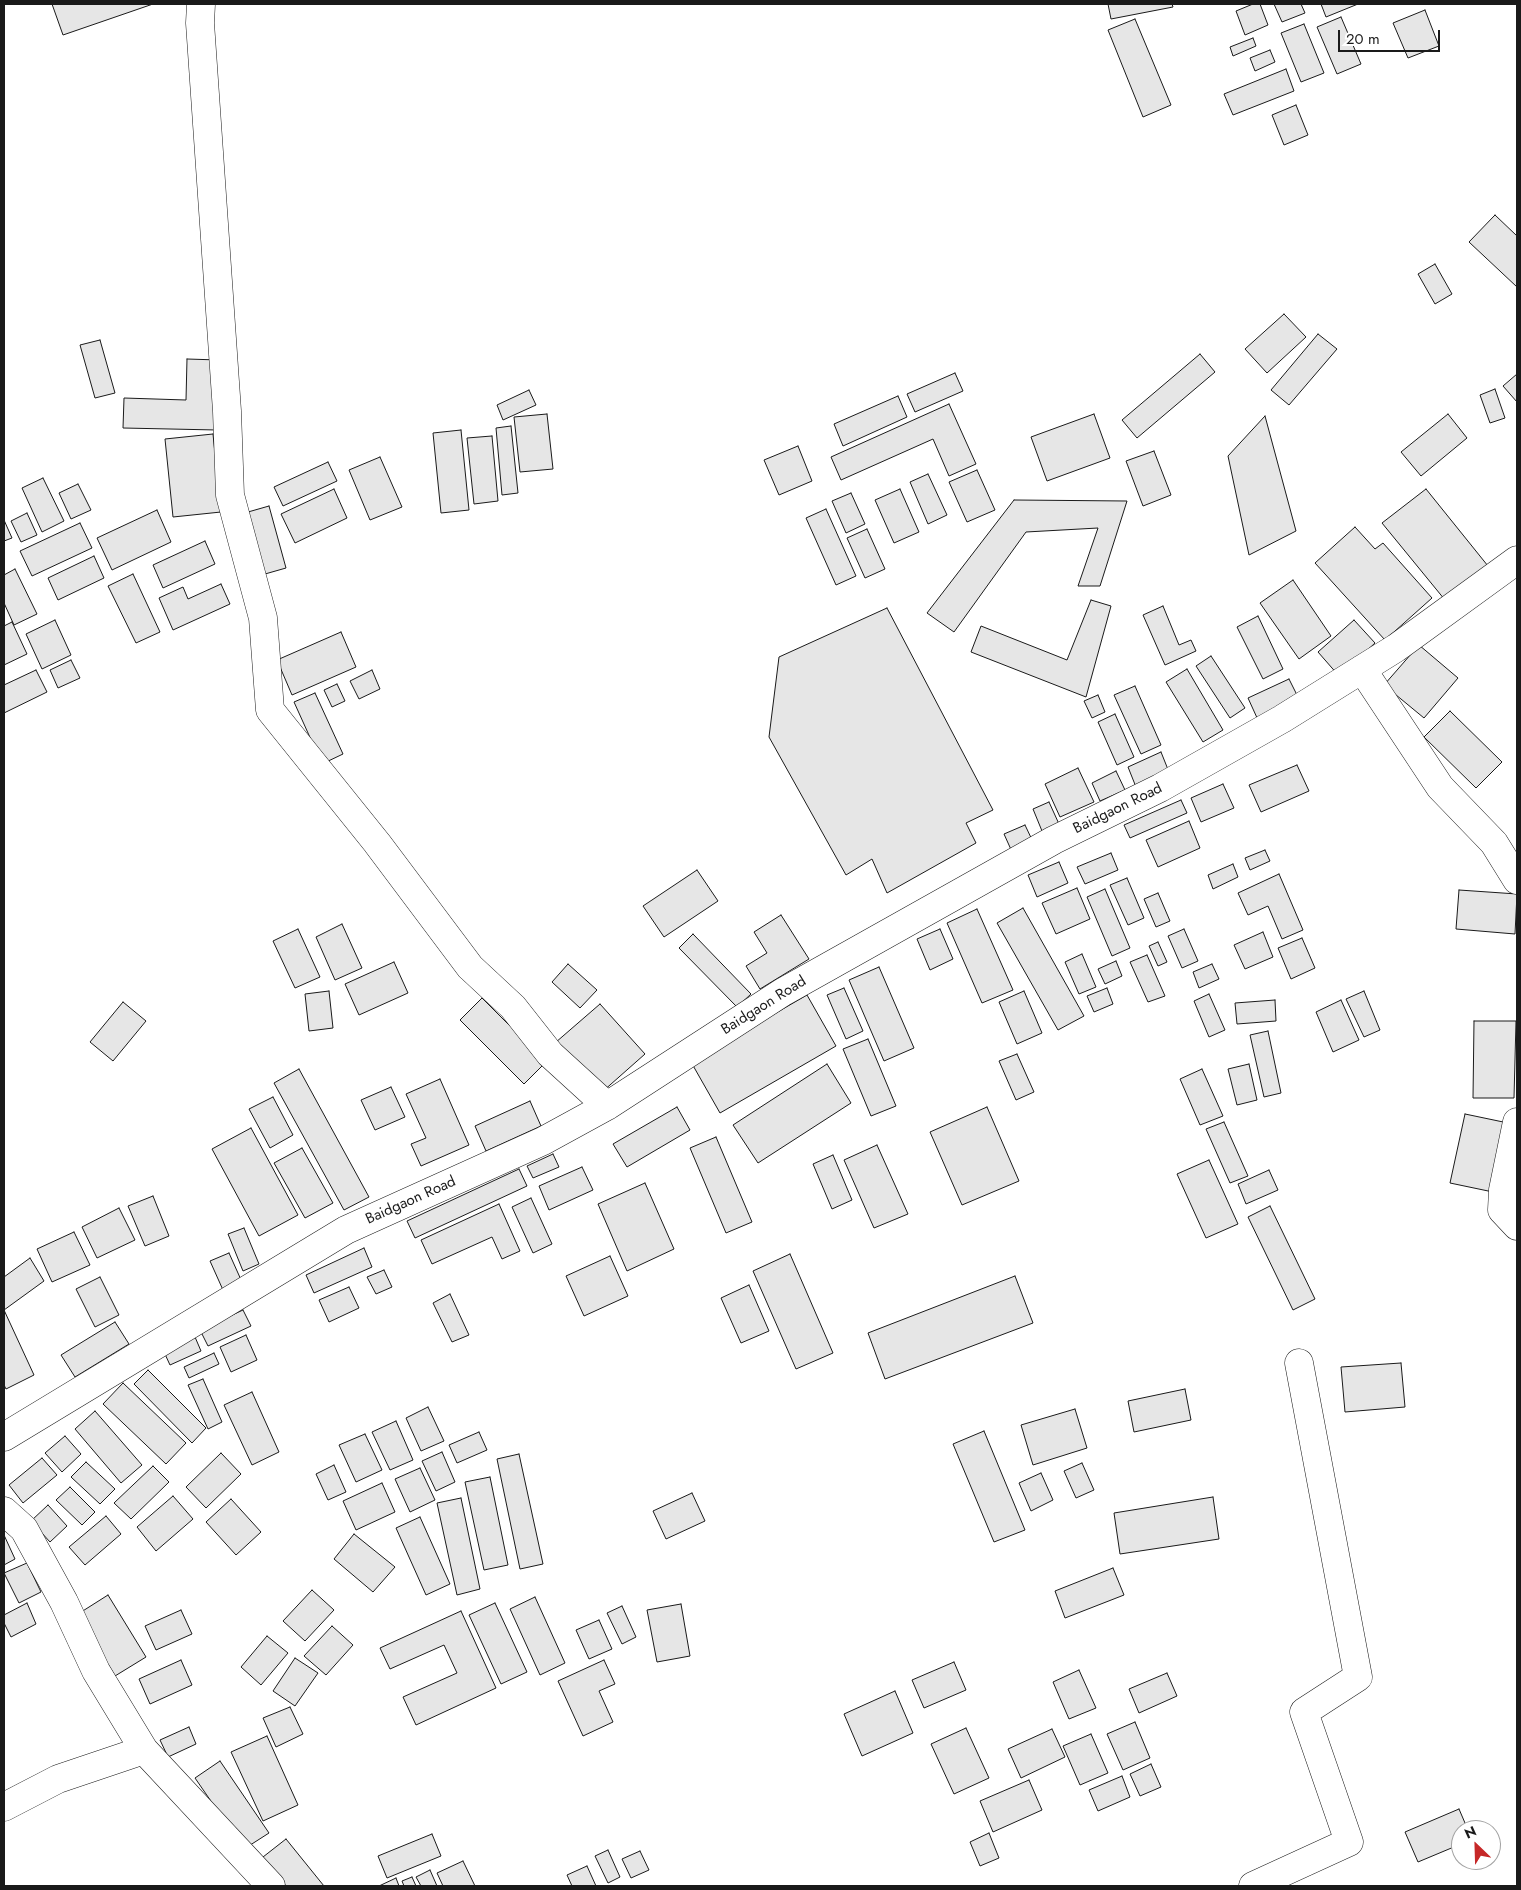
<!DOCTYPE html>
<html>
<head>
<meta charset="utf-8">
<style>
	body { margin:0 }
	#map { position:relative; width:1521px; height:1890px; overflow:hidden; background:#fff; font-family:Jost,sans-serif }
	canvas { display:block }
	.frame { position:absolute; inset:0; border:5px solid #1a1a1a; pointer-events:none }
	.north { position:absolute; left:1451px; top:1820px; width:50px; height:50px; box-sizing:border-box; background:#fff; border:1px solid #a3a3a3; border-radius:50%; rotate:336deg; font-size:14px; font-weight:700; line-height:20px; text-align:center; color:#1a1a1a }
	.north::after { content:''; display:block; margin:auto; width:18px; height:22px; background:#c62828; clip-path:polygon(50% 0,100% 100%,50% 72%,0 100%) }
	.scale { position:absolute; left:1338px; top:30px; width:102px; height:22px; box-sizing:border-box; border:2px solid #1a1a1a; border-top:0; padding-left:6px; font-size:15px; line-height:18px; white-space:nowrap; color:#1a1a1a; -webkit-text-stroke:4px #fff; paint-order:stroke }
</style>
</head>
<body>
<div id="map">
<canvas width="1521" height="1890"></canvas>
<div class="frame"></div>
<div class="north">N</div>
<div class="scale">20 m</div>
</div>
<script>
const context = document.querySelector('canvas').getContext('2d');
context.lineJoin = 'round';
function fill(path, color) { context.fillStyle = color; context.fill(path, 'evenodd'); }
const poly = rows => new Path2D(rows.map(r => 'M' + r).join(''));
function strokePath(path, color, width, dash) { context.strokeStyle = color; context.lineWidth = width; context.lineCap = dash ? 'butt' : 'round'; context.setLineDash(dash || []); context.stroke(path); }
function drawText(font, color, halo, rows, align = 'center') {
  context.font = font + ' Jost,sans-serif'; context.lineWidth = 4; context.setLineDash([]); context.textBaseline = 'middle'; context.strokeStyle = halo; context.fillStyle = color; for (const [text, x, y, turn = 0] of rows) {
    context.save(); context.translate(x, y); context.rotate((+turn || 0) * Math.PI / 180); context.textAlign = isNaN(turn) ? turn : align; if (halo) context.strokeText(text, 0, 0); context.fillText(text, 0, 0); context.restore();
  }
}
const building = poly([
	[52,4,153,4,63,35,52,4],
	[1108,4,1172,4,1173,7,1111,19,1108,4],
	[1253,4,1260,4,1268,25,1245,35,1236,11,1253,4],
	[1274,4,1301,4,1305,13,1282,22,1274,4],
	[1321,4,1358,4,1326,17,1321,4],
	[1425,10,1439,46,1408,58,1393,23,1425,10],
	[1341,17,1361,64,1337,74,1317,27,1341,17],
	[1135,19,1171,105,1143,117,1108,30,1135,19],
	[1304,24,1324,73,1301,82,1281,33,1304,24],
	[1253,38,1256,46,1233,56,1230,47,1253,38],
	[1270,50,1275,62,1255,71,1250,58,1270,50],
	[1286,69,1294,91,1233,115,1224,94,1286,69],
	[1296,105,1308,135,1284,145,1272,115,1296,105],
	[1495,215,1517,236,1517,287,1469,242,1495,215],
	[1435,264,1452,294,1435,304,1418,274,1435,264],
	[1284,314,1306,337,1267,373,1245,349,1284,314],
	[1318,334,1337,349,1289,405,1271,390,1318,334],
	[100,340,115,393,95,398,80,345,100,340],
	[1200,354,1215,372,1137,438,1122,420,1200,354],
	[187,359,219,360,217,430,123,428,124,398,186,400,187,359],
	[955,373,963,391,915,412,907,394,955,373],
	[1517,374,1517,402,1503,386,1517,374],
	[1495,389,1505,418,1490,423,1480,395,1495,389],
	[529,390,536,405,503,420,497,405,529,390],
	[898,396,907,417,843,446,834,424,898,396],
	[949,404,976,464,949,476,933,439,841,480,831,457,949,404],
	[547,414,553,469,520,472,514,417,547,414],
	[1094,414,1110,458,1047,481,1031,437,1094,414],
	[1448,414,1467,438,1421,476,1401,452,1448,414],
	[1265,416,1296,531,1249,555,1228,456,1265,416],
	[511,426,518,493,502,495,496,428,511,426],
	[461,430,469,510,441,513,433,433,461,430],
	[213,434,221,512,173,517,165,439,213,434],
	[492,436,498,501,474,504,467,438,492,436],
	[798,446,812,481,779,495,764,460,798,446],
	[1154,451,1171,495,1143,506,1126,461,1154,451],
	[380,457,402,507,370,520,349,470,380,457],
	[328,462,337,481,283,506,274,487,328,462],
	[977,470,995,510,967,522,949,482,977,470],
	[928,474,947,515,928,524,910,482,928,474],
	[43,478,64,521,42,532,22,488,43,478],
	[78,484,91,510,71,519,59,493,78,484],
	[334,489,347,518,295,543,281,514,334,489],
	[900,489,919,532,894,543,875,500,900,489],
	[1426,489,1488,566,1445,600,1382,523,1426,489],
	[851,493,865,524,846,533,832,501,851,493],
	[1014,500,1127,501,1100,586,1078,586,1098,528,1026,532,954,632,927,613,1014,500],
	[269,506,286,568,258,576,241,514,269,506],
	[826,509,856,576,836,585,806,518,826,509],
	[157,510,171,542,112,570,97,538,157,510],
	[27,513,37,535,21,542,11,521,27,513],
	[4,520,12,538,4,541,4,520],
	[80,523,92,548,32,576,20,551,80,523],
	[1355,527,1375,549,1383,543,1432,598,1385,640,1315,563,1355,527],
	[867,529,885,569,865,578,847,538,867,529],
	[205,541,215,564,163,588,153,565,205,541],
	[94,556,104,578,58,600,48,578,94,556],
	[15,569,37,614,14,625,4,603,4,575,15,569],
	[133,574,160,632,136,643,108,586,133,574],
	[1293,580,1331,636,1299,659,1260,603,1293,580],
	[221,584,230,604,173,630,159,598,183,587,188,599,221,584],
	[1091,600,1111,606,1086,697,971,652,981,626,1067,660,1091,600],
	[1163,606,1179,645,1191,640,1196,651,1165,665,1143,615,1163,606],
	[887,608,993,810,966,823,976,843,887,893,872,859,846,875,769,737,779,657,887,608],
	[1258,616,1283,669,1263,679,1237,627,1258,616],
	[55,620,71,655,42,669,26,634,55,620],
	[1354,620,1375,643,1339,676,1318,652,1354,620],
	[12,622,27,654,4,665,4,626,12,622],
	[341,632,356,667,292,695,277,660,341,632],
	[1419,645,1458,678,1424,718,1384,685,1419,645],
	[1211,656,1245,708,1230,718,1196,666,1211,656],
	[71,660,80,678,58,688,50,670,71,660],
	[1187,669,1223,730,1203,742,1166,682,1187,669],
	[36,670,47,692,4,713,4,685,36,670],
	[372,670,380,689,359,699,350,681,372,670],
	[1289,679,1300,701,1258,720,1248,698,1289,679],
	[337,684,345,701,332,707,324,690,337,684],
	[1135,686,1161,745,1141,754,1114,695,1135,686],
	[315,693,343,754,322,764,294,702,315,693],
	[1098,695,1105,712,1092,718,1084,701,1098,695],
	[1450,711,1502,762,1476,788,1424,737,1450,711],
	[1115,714,1134,757,1117,765,1098,722,1115,714],
	[1161,752,1169,772,1136,787,1128,767,1161,752],
	[1297,765,1309,791,1261,812,1249,785,1297,765],
	[1078,768,1094,802,1060,817,1045,784,1078,768],
	[1116,771,1125,790,1100,801,1092,783,1116,771],
	[1223,784,1234,808,1201,822,1191,798,1223,784],
	[1181,800,1187,813,1130,838,1124,825,1181,800],
	[1049,802,1059,824,1042,831,1033,809,1049,802],
	[1189,821,1200,848,1158,867,1146,840,1189,821],
	[1025,825,1034,844,1013,854,1004,834,1025,825],
	[1265,850,1270,861,1250,870,1245,858,1265,850],
	[1111,853,1118,870,1085,884,1077,867,1111,853],
	[1059,862,1068,883,1037,897,1028,875,1059,862],
	[1233,864,1238,877,1213,889,1208,875,1233,864],
	[697,870,718,901,664,937,643,906,697,870],
	[1279,874,1303,930,1282,939,1268,906,1248,915,1238,893,1279,874],
	[1127,878,1144,918,1128,925,1110,885,1127,878],
	[1077,888,1090,919,1056,934,1042,903,1077,888],
	[1105,889,1130,948,1112,956,1087,897,1105,889],
	[1459,890,1517,894,1515,934,1456,929,1459,890],
	[1158,893,1170,921,1156,927,1144,899,1158,893],
	[1023,908,1084,1016,1058,1030,997,923,1023,908],
	[977,909,1013,990,982,1003,947,923,977,909],
	[781,915,809,959,760,989,746,966,767,953,754,932,781,915],
	[342,924,362,968,335,980,316,937,342,924],
	[298,929,320,977,295,988,273,941,298,929],
	[940,929,953,959,930,970,917,939,940,929],
	[1184,929,1198,961,1182,968,1168,936,1184,929],
	[1263,932,1273,957,1245,969,1234,945,1263,932],
	[693,934,751,994,737,1007,679,948,693,934],
	[1302,938,1315,968,1291,979,1278,948,1302,938],
	[1158,942,1167,962,1158,966,1149,946,1158,942],
	[1082,954,1096,987,1079,994,1065,962,1082,954],
	[1147,955,1165,996,1148,1002,1130,962,1147,955],
	[1116,961,1122,976,1105,984,1098,969,1116,961],
	[394,962,408,993,359,1015,345,984,394,962],
	[568,964,597,990,580,1008,552,982,568,964],
	[1212,964,1219,979,1199,988,1193,972,1212,964],
	[879,967,914,1048,884,1061,849,980,879,967],
	[844,988,863,1031,846,1039,827,995,844,988],
	[1107,988,1113,1004,1094,1012,1087,996,1107,988],
	[329,991,333,1028,309,1031,305,994,329,991],
	[1024,991,1042,1033,1017,1044,999,1002,1024,991],
	[1364,991,1380,1030,1364,1037,1346,999,1364,991],
	[1209,994,1225,1030,1209,1037,1194,1001,1209,994],
	[807,995,836,1046,720,1113,691,1062,807,995],
	[482,998,546,1062,524,1084,460,1020,482,998],
	[1275,1000,1276,1021,1237,1024,1235,1003,1275,1000],
	[1341,1000,1359,1040,1333,1052,1316,1012,1341,1000],
	[123,1002,146,1021,113,1061,90,1042,123,1002],
	[600,1004,645,1054,593,1100,548,1049,600,1004],
	[1474,1021,1516,1021,1514,1098,1473,1098,1474,1021],
	[1268,1031,1281,1093,1264,1097,1250,1035,1268,1031],
	[868,1039,896,1106,871,1116,843,1049,868,1039],
	[1017,1054,1034,1092,1016,1100,999,1061,1017,1054],
	[827,1064,851,1103,758,1163,733,1125,827,1064],
	[1249,1064,1257,1100,1237,1105,1228,1069,1249,1064],
	[299,1069,369,1197,344,1210,274,1083,299,1069],
	[1202,1069,1223,1116,1200,1125,1180,1079,1202,1069],
	[440,1079,469,1145,421,1166,411,1144,426,1138,406,1094,440,1079],
	[391,1087,405,1117,375,1130,361,1100,391,1087],
	[273,1097,293,1135,270,1148,249,1109,273,1097],
	[530,1101,541,1126,486,1151,475,1126,530,1101],
	[677,1107,690,1130,627,1167,613,1144,677,1107],
	[987,1107,1019,1181,962,1205,930,1132,987,1107],
	[1465,1114,1508,1123,1493,1192,1450,1183,1465,1114],
	[1224,1122,1248,1176,1230,1183,1206,1129,1224,1122],
	[251,1128,298,1215,259,1236,212,1149,251,1128],
	[716,1137,752,1222,726,1233,690,1148,716,1137],
	[877,1145,908,1214,874,1228,844,1160,877,1145],
	[302,1148,333,1203,305,1218,274,1163,302,1148],
	[553,1154,559,1167,533,1178,527,1166,553,1154],
	[833,1155,852,1200,832,1209,813,1164,833,1155],
	[1209,1160,1238,1224,1206,1238,1177,1174,1209,1160],
	[582,1167,593,1190,549,1210,539,1186,582,1167],
	[519,1169,527,1186,415,1238,407,1221,519,1169],
	[1269,1170,1278,1190,1246,1204,1238,1184,1269,1170],
	[645,1183,674,1249,627,1271,598,1204,645,1183],
	[153,1196,169,1236,145,1246,128,1206,153,1196],
	[531,1198,552,1244,533,1253,512,1207,531,1198],
	[499,1204,520,1251,502,1259,492,1237,432,1264,421,1240,499,1204],
	[1270,1206,1315,1299,1293,1310,1248,1217,1270,1206],
	[119,1208,135,1240,97,1258,82,1227,119,1208],
	[244,1228,259,1264,243,1271,228,1234,244,1228],
	[74,1232,90,1265,52,1282,37,1249,74,1232],
	[364,1248,372,1267,314,1293,306,1275,364,1248],
	[229,1253,242,1282,223,1290,210,1261,229,1253],
	[790,1254,833,1353,796,1369,753,1271,790,1254],
	[610,1256,628,1296,584,1316,566,1276,610,1256],
	[30,1258,44,1281,4,1310,4,1277,30,1258],
	[384,1270,392,1287,376,1294,367,1277,384,1270],
	[1015,1276,1033,1323,885,1379,868,1333,1015,1276],
	[100,1277,119,1315,95,1327,76,1289,100,1277],
	[749,1285,769,1331,741,1343,721,1298,749,1285],
	[349,1287,359,1308,329,1322,319,1300,349,1287],
	[450,1294,469,1335,452,1342,433,1303,450,1294],
	[4,1310,34,1375,6,1389,4,1385,4,1310],
	[243,1310,251,1326,208,1346,200,1330,243,1310],
	[115,1322,129,1344,75,1377,61,1355,115,1322],
	[246,1335,257,1360,231,1372,220,1347,246,1335],
	[195,1337,201,1351,170,1365,164,1352,195,1337],
	[214,1353,219,1364,189,1378,184,1367,214,1353],
	[1401,1363,1405,1407,1345,1412,1341,1367,1401,1363],
	[148,1370,206,1428,192,1443,134,1384,148,1370],
	[203,1379,222,1422,208,1429,188,1385,203,1379],
	[123,1383,186,1443,166,1464,103,1404,123,1383],
	[1185,1389,1191,1420,1134,1432,1128,1401,1185,1389],
	[252,1392,279,1452,252,1465,224,1405,252,1392],
	[428,1407,444,1441,421,1451,406,1418,428,1407],
	[1075,1409,1087,1448,1033,1465,1021,1425,1075,1409],
	[95,1411,142,1465,121,1483,75,1429,95,1411],
	[396,1421,413,1460,390,1470,372,1432,396,1421],
	[984,1431,1025,1530,994,1542,953,1444,984,1431],
	[479,1432,487,1450,457,1463,449,1445,479,1432],
	[365,1434,382,1470,356,1482,339,1445,365,1434],
	[65,1436,81,1454,62,1472,45,1453,65,1436],
	[442,1452,455,1482,436,1491,422,1461,442,1452],
	[221,1453,241,1474,206,1508,186,1487,221,1453],
	[519,1454,543,1564,520,1569,497,1459,519,1454],
	[42,1458,57,1475,23,1503,9,1485,42,1458],
	[86,1462,115,1489,100,1504,71,1477,86,1462],
	[1082,1463,1094,1490,1076,1498,1064,1471,1082,1463],
	[334,1465,346,1492,328,1500,316,1474,334,1465],
	[153,1466,169,1482,131,1519,114,1503,153,1466],
	[420,1468,435,1500,410,1512,395,1479,420,1468],
	[1041,1473,1053,1500,1031,1511,1019,1483,1041,1473],
	[490,1477,508,1565,484,1570,465,1482,490,1477],
	[382,1483,395,1512,356,1530,343,1501,382,1483],
	[70,1487,95,1512,82,1525,56,1500,70,1487],
	[692,1493,705,1521,666,1539,653,1511,692,1493],
	[173,1496,193,1519,156,1551,137,1527,173,1496],
	[1213,1497,1219,1539,1120,1554,1114,1513,1213,1497],
	[461,1498,480,1589,457,1595,437,1503,461,1498],
	[231,1499,261,1532,236,1555,206,1522,231,1499],
	[48,1505,67,1526,50,1542,31,1521,48,1505],
	[106,1516,121,1534,85,1565,69,1547,106,1516],
	[420,1517,450,1584,426,1595,396,1528,420,1517],
	[354,1534,395,1567,373,1592,334,1559,354,1534],
	[4,1535,15,1559,4,1565,4,1535],
	[27,1563,41,1592,19,1603,4,1573,27,1563],
	[1113,1568,1124,1595,1065,1618,1055,1591,1113,1568],
	[312,1590,334,1610,305,1641,283,1621,312,1590],
	[108,1595,146,1657,115,1676,78,1614,108,1595],
	[535,1597,565,1663,540,1675,510,1609,535,1597],
	[27,1603,36,1624,11,1637,4,1623,4,1615,27,1603],
	[495,1603,527,1672,501,1684,469,1615,495,1603],
	[681,1604,690,1656,657,1662,647,1610,681,1604],
	[622,1606,636,1637,622,1644,607,1613,622,1606],
	[181,1610,192,1634,156,1650,145,1626,181,1610],
	[461,1611,496,1688,416,1725,403,1697,457,1673,444,1645,390,1669,380,1648,461,1611],
	[599,1620,612,1649,589,1659,576,1630,599,1620],
	[332,1626,353,1645,326,1675,304,1656,332,1626],
	[267,1636,288,1653,261,1685,241,1667,267,1636],
	[295,1658,318,1673,295,1706,273,1691,295,1658],
	[181,1660,192,1685,150,1704,139,1679,181,1660],
	[604,1660,615,1684,599,1691,613,1722,583,1736,558,1681,604,1660],
	[954,1662,966,1690,924,1708,912,1680,954,1662],
	[1079,1670,1096,1708,1069,1719,1053,1682,1079,1670],
	[1167,1673,1177,1696,1139,1713,1129,1689,1167,1673],
	[895,1691,913,1733,862,1756,844,1714,895,1691],
	[290,1707,303,1734,276,1747,263,1718,290,1707],
	[1135,1722,1150,1758,1123,1770,1107,1734,1135,1722],
	[189,1727,196,1744,168,1757,160,1740,189,1727],
	[966,1728,989,1778,954,1794,931,1744,966,1728],
	[1052,1729,1065,1757,1021,1778,1008,1749,1052,1729],
	[1091,1734,1108,1773,1080,1785,1063,1746,1091,1734],
	[267,1736,298,1805,263,1821,231,1752,267,1736],
	[220,1761,269,1833,244,1849,195,1778,220,1761],
	[1151,1764,1161,1787,1140,1796,1130,1774,1151,1764],
	[1122,1776,1130,1797,1098,1811,1089,1790,1122,1776],
	[1029,1780,1042,1810,993,1832,980,1801,1029,1780],
	[1459,1809,1468,1830,1461,1830,1461,1844,1418,1862,1405,1832,1459,1809],
	[989,1833,999,1858,980,1866,970,1842,989,1833],
	[432,1834,441,1856,387,1878,378,1856,432,1834],
	[286,1839,324,1886,286,1886,263,1857,286,1839],
	[608,1850,620,1877,608,1883,595,1856,608,1850],
	[640,1851,649,1870,631,1878,622,1859,640,1851],
	[463,1861,475,1886,443,1886,437,1873,463,1861],
	[587,1866,596,1886,572,1886,567,1875,587,1866],
	[430,1870,437,1886,421,1886,416,1877,430,1870],
	[412,1877,416,1886,404,1886,402,1881,412,1877],
	[396,1878,399,1886,379,1886,396,1878]
]);
fill(building, '#e6e6e6');
strokePath(building, '#1a1a1a', 1);
const minor = poly([
	[201,4,200,23,227,411,230,495,263,618,270,710,377,843,470,967,513,1007,550,1054,607,1106],
	[1362,669,1440,787,1494,843,1517,880],
	[1517,1122,1503,1190,1502,1210,1517,1226],
	[4,1437,346,1230,543,1141,607,1106,783,992,1054,840,1160,788,1282,719,1396,648,1517,560],
	[4,1511,24,1529,64,1602,96,1671,144,1750,58,1779,4,1807],
	[144,1750,271,1886],
	[1253,1886,1349,1842,1304,1712,1358,1677,1299,1363]
]);
strokePath(minor, '#1a1a1a', 29);
strokePath(minor, '#fff', 28);
drawText('15px', '#1a1a1a', '#fff', [
	["Baidgaon Road",1118,809,-26],
	["Baidgaon Road",764,1006,-32],
	["Baidgaon Road",411,1201,-24]
]);
</script>
</body>
</html>
